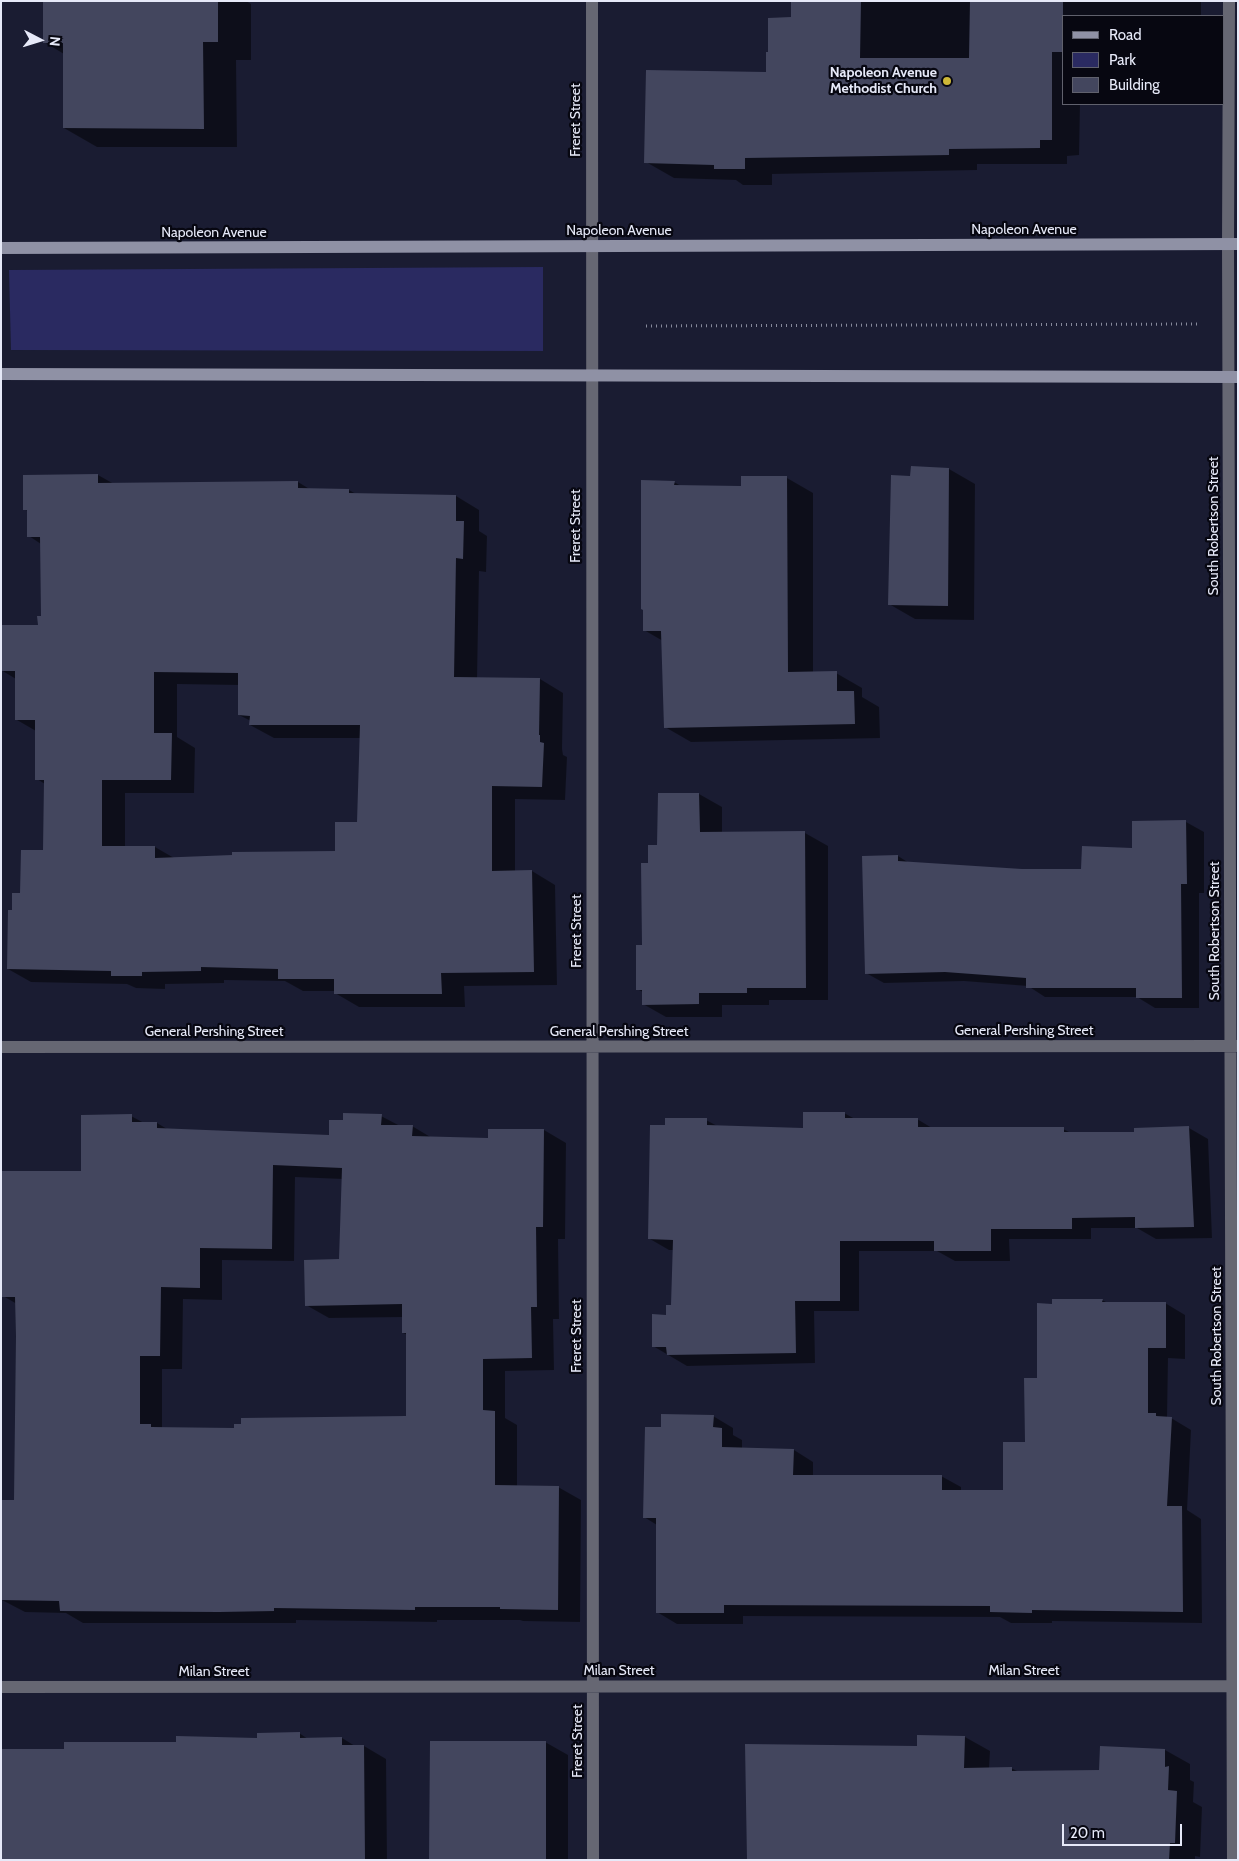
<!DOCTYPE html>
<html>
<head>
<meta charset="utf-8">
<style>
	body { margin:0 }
	#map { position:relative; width:1239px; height:1861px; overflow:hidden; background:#1a1c32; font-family:Cabin,sans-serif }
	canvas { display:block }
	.frame { position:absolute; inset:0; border:2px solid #e6e9f8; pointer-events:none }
	.legend { position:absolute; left:1062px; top:15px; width:162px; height:90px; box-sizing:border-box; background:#070711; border:1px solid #60616d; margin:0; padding:6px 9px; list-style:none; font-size:15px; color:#e6e9f8 }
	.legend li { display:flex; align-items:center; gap:10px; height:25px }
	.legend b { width:25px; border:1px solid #60616d }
	.north { position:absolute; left:15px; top:15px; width:50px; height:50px; -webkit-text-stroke:4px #070711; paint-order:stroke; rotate:95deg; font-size:14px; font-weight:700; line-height:20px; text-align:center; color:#e6e9f8 }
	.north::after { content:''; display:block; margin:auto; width:18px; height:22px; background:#e6e9f8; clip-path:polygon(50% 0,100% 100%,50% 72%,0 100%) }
	.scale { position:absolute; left:1062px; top:1824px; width:120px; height:22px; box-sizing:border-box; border:2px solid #e6e9f8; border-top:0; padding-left:6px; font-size:15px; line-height:18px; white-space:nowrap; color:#e6e9f8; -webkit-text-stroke:4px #070711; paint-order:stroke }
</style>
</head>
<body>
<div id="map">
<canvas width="1239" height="1861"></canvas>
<div class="frame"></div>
<ul class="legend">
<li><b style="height:6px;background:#8f91a5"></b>Road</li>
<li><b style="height:14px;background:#2a2a61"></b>Park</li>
<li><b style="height:14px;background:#43465e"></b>Building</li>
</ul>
<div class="north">N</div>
<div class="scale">20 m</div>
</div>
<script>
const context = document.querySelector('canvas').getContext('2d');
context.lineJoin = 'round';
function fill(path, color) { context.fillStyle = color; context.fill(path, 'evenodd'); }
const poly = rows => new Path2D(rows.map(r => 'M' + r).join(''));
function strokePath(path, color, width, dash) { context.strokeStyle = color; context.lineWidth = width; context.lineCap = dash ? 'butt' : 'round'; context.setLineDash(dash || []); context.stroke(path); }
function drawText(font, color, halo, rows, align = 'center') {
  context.font = font + ' Cabin,sans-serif'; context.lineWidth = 4.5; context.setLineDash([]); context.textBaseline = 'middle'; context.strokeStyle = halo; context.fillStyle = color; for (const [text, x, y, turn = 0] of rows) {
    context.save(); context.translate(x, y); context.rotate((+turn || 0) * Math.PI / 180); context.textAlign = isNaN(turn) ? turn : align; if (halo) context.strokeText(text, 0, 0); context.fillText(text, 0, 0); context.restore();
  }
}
fill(poly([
	[543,267,543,351,11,350,9,270]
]), '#2a2a61');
fill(poly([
	[44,1,246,1,251,4,251,60,236,60,237,147,97,147,64,128,64,54,44,42],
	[792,1,1201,1,1201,16,1063,16,1063,104,1080,104,1079,155,1067,156,1067,164,977,164,977,170,772,174,772,185,743,185,736,180,674,178,646,162,767,73,769,53,792,18],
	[949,469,975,484,974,620,915,619,889,604,912,477],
	[98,475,114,484,298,482,311,490,349,490,356,494,456,496,479,510,479,531,487,536,486,572,479,571,477,679,540,679,563,693,562,749,563,755,567,757,565,800,515,799,515,872,532,871,555,885,557,985,464,986,465,1007,359,1007,335,993,335,991,303,991,285,981,224,980,224,983,165,984,165,989,136,988,127,984,31,982,8,969,13,911,45,851,45,784,37,779,36,731,17,720,16,679,1,670,39,626,42,617,41,544,29,536,28,511,24,509],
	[177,684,239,685,239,715,251,721,250,725,274,738,361,738,358,823,336,853,174,858,155,847,125,847,125,793,194,793,195,748,177,737],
	[787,478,813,493,813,673,836,673,862,688,862,697,879,707,880,738,691,742,665,727,663,641,644,630,674,482,681,486,742,487],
	[699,794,722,807,722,833,805,833,828,846,828,1000,769,1000,769,1005,722,1005,722,1017,666,1017,643,1004,643,992,637,989,643,947,650,864,659,846],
	[1133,822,1186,822,1204,832,1204,893,1199,893,1199,1008,1155,1008,1137,997,1045,997,1028,986,964,981,884,983,866,973,898,856,909,863,1022,870,1082,870,1133,849],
	[844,1113,855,1119,917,1119,932,1128,1063,1129,1071,1133,1136,1133,1189,1128,1208,1139,1212,1238,1156,1239,1137,1228,1091,1228,1091,1239,1009,1239,1010,1261,955,1261,937,1251,859,1251,859,1311,814,1311,815,1363,687,1366,653,1346,672,1306,674,1250,669,1250,650,1239,666,1126,706,1120,719,1127,805,1129],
	[131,1116,144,1123,157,1123,167,1129,330,1136,344,1122,381,1116,400,1126,412,1126,432,1138,489,1139,489,1130,544,1130,566,1143,565,1239,558,1239,559,1319,553,1319,554,1370,505,1371,505,1418,517,1425,517,1487,558,1487,581,1500,580,1622,523,1621,520,1620,437,1620,437,1622,296,1620,296,1623,83,1623,66,1613,25,1612,2,1600,15,1501,17,1304,3,1296,82,1172],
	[295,1177,343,1179,340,1261,306,1305,329,1318,403,1317,403,1333,408,1335,407,1417,235,1429,162,1428,162,1369,182,1369,183,1299,222,1300,222,1260,294,1261],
	[1102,1300,1108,1303,1165,1303,1185,1315,1185,1359,1168,1358,1167,1418,1171,1418,1191,1430,1187,1510,1201,1519,1202,1623,1052,1621,1052,1623,1011,1623,1000,1617,743,1616,743,1624,677,1624,657,1612,657,1525,644,1517,662,1428,713,1416,733,1428,733,1435,742,1440,742,1449,794,1450,813,1462,813,1476,941,1476,961,1487,961,1491,1004,1492,1026,1443,1053,1305],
	[299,1733,308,1739,342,1738,355,1746,364,1746,386,1759,387,1860,1,1860,65,1751,177,1743,259,1740],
	[965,1737,990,1751,989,1768,1011,1768,1019,1772,1101,1771,1165,1750,1190,1764,1190,1780,1194,1782,1193,1802,1202,1807,1200,1857,1195,1856,1195,1860,748,1860,918,1747],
	[545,1742,568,1755,568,1860,430,1860]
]), '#0007');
fill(poly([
	[43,1,218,1,218,42,203,42,204,129,63,128,63,43,43,43],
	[791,1,861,1,860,58,969,58,970,1,1063,1,1063,52,1052,52,1052,140,1040,140,1040,148,949,149,949,155,745,158,745,169,714,169,714,165,644,163,646,70,766,72,766,52,768,52,768,18,791,17],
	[911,466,949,468,948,606,888,605,891,475,910,476],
	[98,474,98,483,298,481,298,488,349,489,349,493,456,495,456,521,464,521,463,559,456,558,454,677,540,678,539,735,540,735,540,742,544,743,542,787,492,786,492,871,532,870,534,972,441,973,442,994,334,994,334,979,278,979,278,969,201,967,201,971,142,972,142,976,111,976,111,971,7,969,8,910,12,910,12,893,20,893,21,850,43,850,44,780,35,780,35,720,15,720,15,671,1,671,1,625,38,625,37,616,41,616,40,537,27,537,27,510,23,510,23,475],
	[154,672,238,673,238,715,250,716,249,725,360,725,357,822,335,822,335,851,232,852,232,855,155,858,155,846,102,846,102,780,171,780,172,733,154,733],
	[741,476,787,476,788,672,837,671,837,691,854,691,855,724,664,728,661,631,643,631,643,610,641,609,641,480,675,481,674,485,741,486],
	[658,793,699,793,700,832,805,831,806,988,747,988,747,993,699,993,699,1004,642,1005,642,990,636,990,636,945,642,945,641,863,648,863,648,845,657,845],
	[1186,820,1187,884,1181,884,1182,998,1136,998,1136,988,1026,988,1026,978,945,972,865,974,862,856,898,855,898,861,1022,869,1081,869,1082,846,1132,848,1132,821],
	[803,1112,845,1112,845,1118,918,1118,918,1127,1064,1127,1064,1132,1134,1132,1134,1128,1189,1126,1194,1227,1135,1228,1135,1217,1072,1218,1072,1229,991,1229,991,1251,934,1251,934,1241,840,1241,840,1301,795,1301,796,1353,667,1355,666,1347,652,1347,652,1314,666,1315,666,1305,671,1305,673,1240,648,1239,650,1125,665,1125,665,1118,707,1118,707,1125,803,1128],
	[343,1113,382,1114,381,1125,413,1125,412,1136,488,1138,488,1129,544,1129,543,1227,536,1227,537,1307,531,1307,532,1358,483,1359,483,1410,495,1411,495,1485,559,1486,558,1610,500,1609,500,1607,415,1607,415,1610,274,1608,274,1611,219,1612,60,1611,59,1601,1,1600,1,1500,14,1500,16,1336,15,1297,2,1297,1,1291,1,1171,81,1171,81,1115,132,1114,132,1122,157,1122,157,1128,329,1135,329,1120,343,1120],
	[273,1165,342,1168,339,1259,304,1260,305,1306,402,1304,402,1333,406,1333,406,1416,241,1418,241,1424,234,1424,234,1428,151,1427,151,1424,140,1424,140,1356,160,1356,161,1287,200,1288,200,1248,272,1249],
	[1052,1299,1103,1299,1102,1302,1166,1302,1166,1348,1148,1348,1148,1413,1156,1413,1156,1416,1172,1417,1167,1506,1182,1506,1183,1612,1032,1610,1032,1613,990,1612,990,1606,724,1605,724,1613,656,1613,656,1518,643,1518,645,1427,661,1427,661,1414,714,1415,713,1427,722,1428,722,1447,794,1449,793,1475,942,1475,942,1490,1003,1490,1003,1442,1025,1442,1024,1378,1037,1378,1037,1303,1052,1304],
	[300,1732,300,1738,342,1737,342,1745,364,1745,365,1860,1,1860,1,1749,64,1749,64,1742,176,1742,176,1736,257,1738,257,1733],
	[917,1735,965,1736,964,1768,1012,1767,1012,1771,1099,1770,1100,1746,1165,1749,1165,1767,1169,1766,1168,1790,1177,1791,1175,1843,1170,1843,1169,1860,747,1860,745,1744,917,1746],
	[430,1741,546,1741,546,1860,429,1860]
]), '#43465e');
strokePath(poly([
	[646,326,1198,324]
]), '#86899b', 3, [1, 4]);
strokePath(poly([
	[592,1,593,1860],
	[1229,1,1228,244,1233,1860],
	[1,1047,1238,1046],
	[1,1687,1238,1686]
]), '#666773', 12);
strokePath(poly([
	[1,248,1238,244],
	[1,374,1238,377]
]), '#8f91a5', 12);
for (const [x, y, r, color] of [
	[947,81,5,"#ceb837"]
]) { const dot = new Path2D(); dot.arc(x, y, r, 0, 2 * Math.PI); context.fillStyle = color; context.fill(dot); strokePath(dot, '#070711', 2); }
drawText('bold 14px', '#e6e9f8', '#070711', [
	["Napoleon Avenue",937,73],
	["Methodist Church",937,89]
], 'right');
drawText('14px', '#e6e9f8', '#070711', [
	["Freret Street",576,120,-90],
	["Napoleon Avenue",1024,230],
	["Napoleon Avenue",619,231],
	["Napoleon Avenue",214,233],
	["Freret Street",576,526,-90],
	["South Robertson Street",1214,526,-90],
	["Freret Street",577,931,-90],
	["South Robertson Street",1215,931,-90],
	["General Pershing Street",1024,1031],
	["General Pershing Street",214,1032],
	["General Pershing Street",619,1032],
	["Freret Street",577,1336,-90],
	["South Robertson Street",1217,1336,-90],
	["Milan Street",619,1671],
	["Milan Street",1024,1671],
	["Milan Street",214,1672],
	["Freret Street",578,1741,-90]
]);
</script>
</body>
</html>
